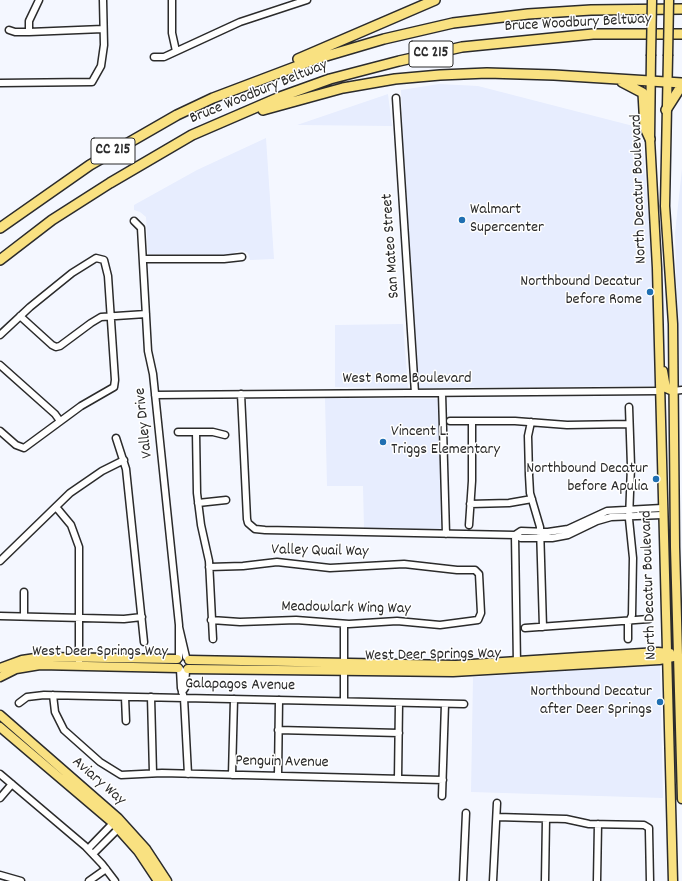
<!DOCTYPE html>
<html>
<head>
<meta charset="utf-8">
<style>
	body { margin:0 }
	canvas { display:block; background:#f4f7ff }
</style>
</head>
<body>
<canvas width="682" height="881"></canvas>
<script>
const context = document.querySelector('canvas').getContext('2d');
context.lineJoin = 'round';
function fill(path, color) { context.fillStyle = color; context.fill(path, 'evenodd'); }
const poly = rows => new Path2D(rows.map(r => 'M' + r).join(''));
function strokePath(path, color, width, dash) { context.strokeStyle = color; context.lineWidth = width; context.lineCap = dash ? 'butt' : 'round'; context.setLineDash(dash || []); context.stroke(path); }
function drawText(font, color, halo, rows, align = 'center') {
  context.font = font + ' Dekko,sans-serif'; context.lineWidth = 3; context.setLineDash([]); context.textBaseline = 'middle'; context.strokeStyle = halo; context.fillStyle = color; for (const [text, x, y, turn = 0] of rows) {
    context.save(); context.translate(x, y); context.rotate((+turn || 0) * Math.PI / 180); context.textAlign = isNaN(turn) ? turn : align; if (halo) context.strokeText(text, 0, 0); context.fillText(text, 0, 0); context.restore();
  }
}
fill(poly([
	[439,84,478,86,641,128,654,273,657,386,419,388,403,148,401,90],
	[388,94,392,126,297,125],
	[266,138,274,259,250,260,248,253,241,250,230,255,148,254,146,217,140,212,134,210,134,205,197,170],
	[682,169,682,388,679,388,675,233],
	[403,324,408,388,335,387,335,325],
	[325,398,439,399,441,529,364,529,363,486,327,486],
	[660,665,663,798,471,792,473,677]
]), '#e7edfe');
const minor = poly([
	[172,0,172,33,176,51],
	[9,30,15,32,29,32,103,29],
	[29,32,29,21,39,0],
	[154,57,164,57,240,22,307,0],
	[0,83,92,82,101,66,104,45,103,0],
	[396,98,415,393],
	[134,221,141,228,148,351,153,374,179,625,179,658],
	[143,259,224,259,242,257],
	[20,316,52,345,56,347,60,346,91,323,101,317,146,314],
	[0,335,30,307,72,273,96,258,104,260,108,276,115,380,114,387,81,406,24,448,16,445,0,431],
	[0,365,55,414,60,421],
	[673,391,682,390],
	[442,393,446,534],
	[241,394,247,519,248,523,255,529,265,530,515,535,521,538,552,538,568,535,597,521,611,517,662,515],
	[155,395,660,391],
	[450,421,515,421,567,425,629,424],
	[531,422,528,436,529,475,530,493,540,527,543,627],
	[178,432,213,432,225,435],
	[196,432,197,493,201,525,209,561,213,639],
	[116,438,126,469,144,642],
	[198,503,226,500],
	[470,504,509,503,532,499],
	[56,507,71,525,79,547,79,666],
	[469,525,472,481,472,421],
	[515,535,521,531,548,532,568,529,607,511,662,508],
	[515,535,517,665],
	[0,561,70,493,102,471,124,460],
	[209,567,243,566,277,562,330,568,404,564,457,570,475,570,479,574,481,613,478,620,440,625,397,621,349,624,296,620,240,622,211,620],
	[0,616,124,619,142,617],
	[24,616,24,592],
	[179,627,186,657],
	[525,628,649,619],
	[628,639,628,624,632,615,633,558,629,519,631,466,629,407],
	[180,669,181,688,184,698,188,774],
	[182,692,185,688,186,670],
	[53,695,55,712,64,730,100,762,121,775,162,773,443,780],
	[125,697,126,721],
	[151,697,153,773],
	[344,701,344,624],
	[19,703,27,697,44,695,464,704],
	[278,730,399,733],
	[0,774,85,846,102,864,115,881],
	[232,775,234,699],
	[278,776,279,700],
	[398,779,399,703],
	[442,796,445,704],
	[0,798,12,784],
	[497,817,566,819,589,824,644,825,649,828,649,831,650,881],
	[88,849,116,820],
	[93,854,120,827],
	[0,875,21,881],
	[89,881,106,869],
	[463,881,466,813],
	[493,881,497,803],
	[545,881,546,819],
	[597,881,598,824]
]);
const major = poly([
	[651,56,650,139,657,268,673,881],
	[668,56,665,206,673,324,675,547,682,799],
	[663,371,666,388,673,391],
	[189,660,456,665,658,652,670,653],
	[0,668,22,660,42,657,177,659],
	[188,669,453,672,659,660,678,656],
	[0,677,16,669,40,665,178,668],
	[0,715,118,818,146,849,167,881],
	[0,727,113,823,138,851,158,881]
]);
const highway = poly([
	[298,59,435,0],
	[622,82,643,93,645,128,650,139],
	[263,110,343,88,395,79,440,75,487,73,554,75,682,83],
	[666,110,682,85],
	[0,228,90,165,177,115,213,98,316,59,384,39,453,23,528,14,591,10,682,9],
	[0,260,52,220,110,183,192,135,280,97,330,79,399,61,462,47,593,34,682,34]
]);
strokePath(minor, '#2b2b2b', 9);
strokePath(major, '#2b2b2b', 11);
strokePath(highway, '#2b2b2b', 12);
strokePath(minor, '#fff', 6);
strokePath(major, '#f9e181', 8);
strokePath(highway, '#f9e181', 9);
const majorBridge = poly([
	[651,56,652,0],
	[668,56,669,0]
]);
strokePath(majorBridge, '#2b2b2b', 11, []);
strokePath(majorBridge, '#f9e181', 8);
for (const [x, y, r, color] of [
	[462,220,4,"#1f6fb2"],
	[650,292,4,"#1f6fb2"],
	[383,442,4,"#1f6fb2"],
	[656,479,4,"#1f6fb2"],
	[660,702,4,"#1f6fb2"]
]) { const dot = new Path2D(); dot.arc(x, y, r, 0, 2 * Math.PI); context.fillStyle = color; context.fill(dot); strokePath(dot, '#fff', 1.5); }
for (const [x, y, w] of [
	[431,54,44],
	[113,151,44]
]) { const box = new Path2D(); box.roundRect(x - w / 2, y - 13, w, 26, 3); context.fillStyle = '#fff'; context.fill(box); strokePath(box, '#2b2b2b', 1); }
drawText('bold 15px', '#2b2b2b', null, [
	["CC 215",431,54],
	["CC 215",113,151]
]);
drawText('16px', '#2b2b2b', '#fff', [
	["Bruce Woodbury Beltway",578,24,-3],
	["Bruce Woodbury Beltway",259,93,-22],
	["North Decatur Boulevard",640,189,-92],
	["San Mateo Street",392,246,-94],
	["West Rome Boulevard",407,380],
	["Valley Drive",145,423,-96],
	["Valley Quail Way",320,552,1],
	["North Decatur Boulevard",650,585,-92],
	["Meadowlark Wing Way",346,609,1],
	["West Deer Springs Way",100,653],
	["West Deer Springs Way",433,656,-1],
	["Galapagos Avenue",240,686,1],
	["Penguin Avenue",282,763,1],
	["Aviary Way",98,782,41]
]);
drawText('16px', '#2b2b2b', '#fff', [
	["Walmart",470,211,"left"],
	["Supercenter",470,229,"left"],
	["Northbound Decatur",642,283],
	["before Rome",642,301],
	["Vincent L.",391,433,"left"],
	["Triggs Elementary",391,451,"left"],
	["Northbound Decatur",648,470],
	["before Apulia",648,488],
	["Northbound Decatur",652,693],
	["after Deer Springs",652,711]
], 'right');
</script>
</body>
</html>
